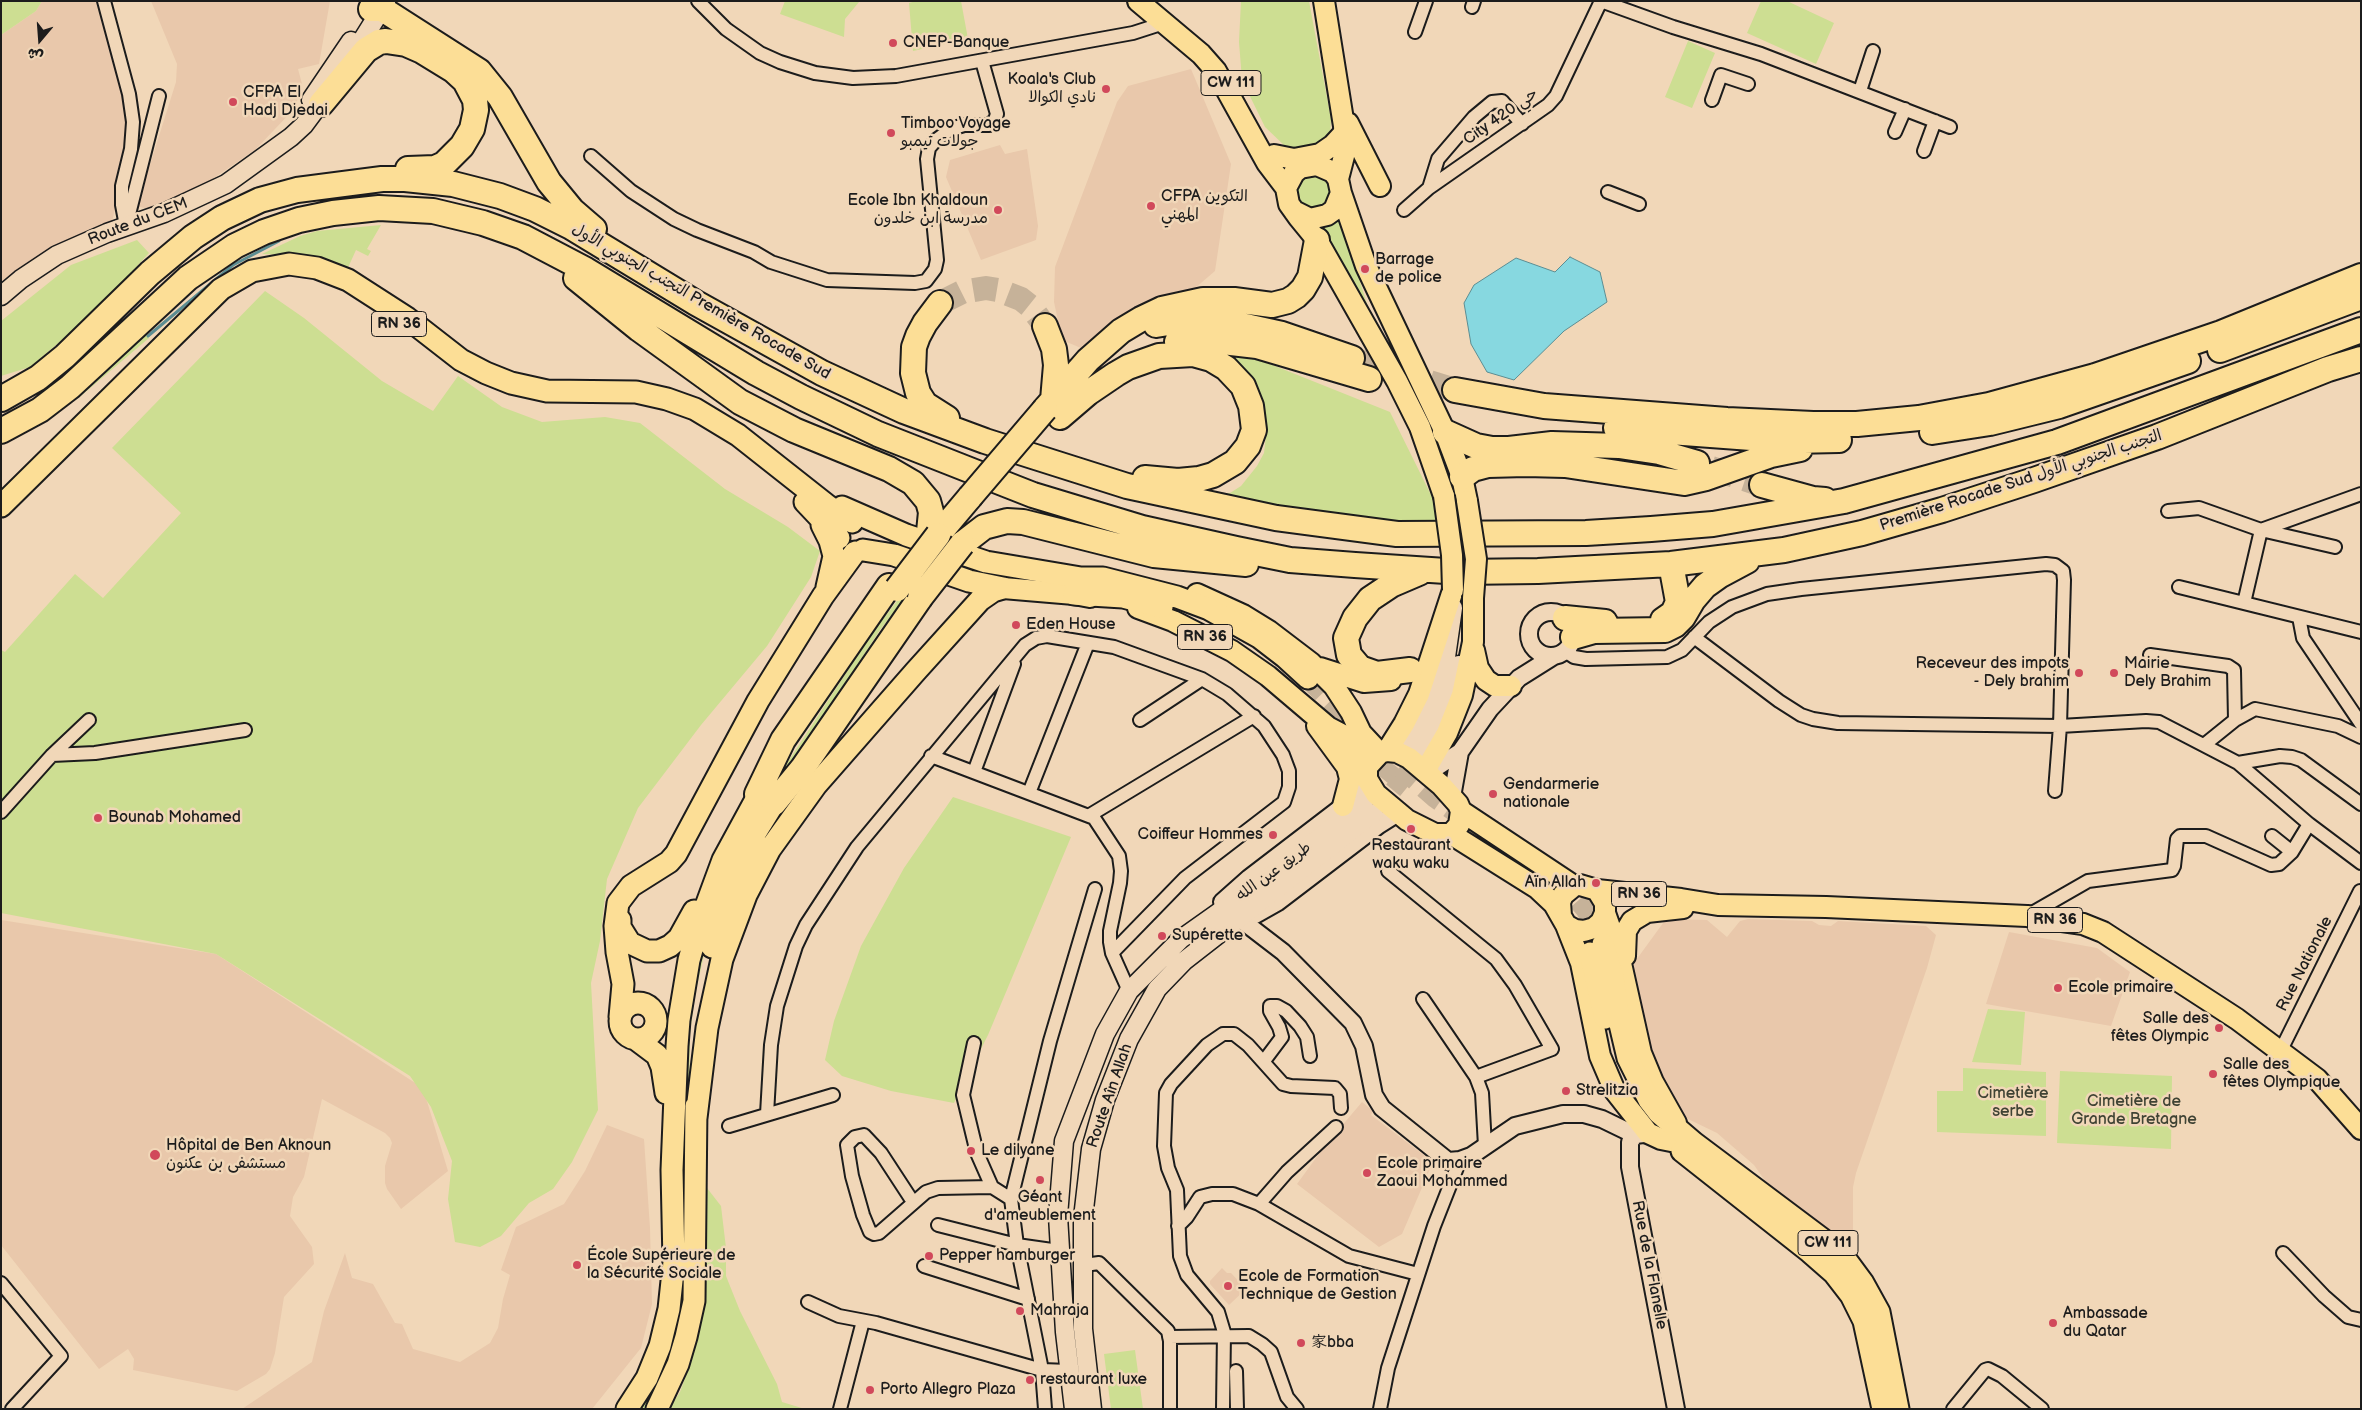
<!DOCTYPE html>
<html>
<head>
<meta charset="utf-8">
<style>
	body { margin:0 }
	#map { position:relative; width:2362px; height:1410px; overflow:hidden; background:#f1d7b8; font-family:"Balsamiq Sans","Playpen Sans Arabic",sans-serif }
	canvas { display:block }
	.frame { position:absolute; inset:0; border:2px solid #1c1c1c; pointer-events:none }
	.north { position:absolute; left:15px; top:15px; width:50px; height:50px; -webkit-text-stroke:4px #f1d7b8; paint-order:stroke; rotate:198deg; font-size:14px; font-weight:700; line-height:20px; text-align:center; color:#1c1c1c }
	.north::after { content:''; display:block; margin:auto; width:18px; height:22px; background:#1c1c1c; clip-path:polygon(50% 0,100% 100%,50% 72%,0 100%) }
</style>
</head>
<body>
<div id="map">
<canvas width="2362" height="1410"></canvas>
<div class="frame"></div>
<div class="north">ش</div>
</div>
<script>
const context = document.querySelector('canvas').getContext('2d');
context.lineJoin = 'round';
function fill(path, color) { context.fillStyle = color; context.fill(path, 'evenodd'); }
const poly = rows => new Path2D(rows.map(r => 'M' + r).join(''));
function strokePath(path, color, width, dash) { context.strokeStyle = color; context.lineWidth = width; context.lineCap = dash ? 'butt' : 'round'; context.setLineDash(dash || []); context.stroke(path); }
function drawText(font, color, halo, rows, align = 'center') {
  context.font = font + ' "Balsamiq Sans","Playpen Sans Arabic","LXGW WenKai TC",sans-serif'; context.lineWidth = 5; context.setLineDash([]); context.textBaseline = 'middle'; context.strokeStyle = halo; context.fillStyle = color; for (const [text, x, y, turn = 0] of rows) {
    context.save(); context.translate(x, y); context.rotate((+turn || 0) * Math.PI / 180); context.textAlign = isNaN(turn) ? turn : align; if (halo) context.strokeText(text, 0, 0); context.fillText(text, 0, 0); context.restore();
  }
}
fill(poly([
	[42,1,98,1,124,95,131,136,112,222,57,247,1,284,1,35,36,11],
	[151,1,330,1,319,64,298,69,302,84,295,108,255,150,205,184,162,206,147,209,137,206,176,82,177,64],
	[1191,69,1231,164,1215,271,1187,295,1143,304,1129,310,1107,326,1089,345,1081,348,1062,340,1054,302,1055,267,1117,102,1128,86],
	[1000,145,1005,154,1027,149,1038,226,1036,240,981,260,946,177,950,160],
	[1666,919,1707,920,1727,937,1740,921,1748,919,1812,921,1819,925,1831,926,1838,921,1926,926,1936,935,1927,968,1856,1173,1853,1187,1853,1247,1846,1247,1766,1182,1754,1165,1717,1133,1686,1118,1676,1109,1651,1054,1631,967],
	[1,920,216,954,423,1088,448,1171,401,1209,387,1189,385,1183,385,1166,392,1143,390,1138,385,1133,322,1099,304,1177,293,1197,290,1216,312,1247,314,1264,284,1297,275,1353,270,1369,266,1374,237,1391,133,1370,134,1359,128,1349,99,1369,1,1245],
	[2009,932,2097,948,2130,972,2111,1026,1986,1004],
	[1362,1102,1373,1111,1371,1115,1433,1162,1402,1234,1379,1247,1297,1184,1324,1147],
	[607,1125,644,1139,650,1228,652,1304,641,1348,592,1409,242,1409,312,1362,324,1311,345,1253,352,1278,373,1284,395,1323,402,1324,413,1349,460,1362,490,1343,498,1328,503,1299,510,1275,501,1270,516,1227,564,1204,585,1171],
	[1222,1268,1227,1273,1231,1273,1246,1289,1229,1305,1210,1284,1210,1281]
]), '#e9c8ab');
fill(poly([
	[1,1,42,1,36,11,1,35],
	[785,1,856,1,859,2,845,19,844,37,780,14],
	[916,1,961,1,968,39,913,51,909,3],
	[1241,1,1309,1,1331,119,1330,139,1315,148,1287,148,1265,127,1242,80,1239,42],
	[1761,1,1787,1,1834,23,1816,64,1747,33],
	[1688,41,1715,53,1692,108,1665,97],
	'1296 191a18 18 0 1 1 36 0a18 18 0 1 1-36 0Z',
	[1338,213,1369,310,1414,408,1313,223],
	[381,225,367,249,371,251,368,256,356,250,346,272,307,256,262,254,300,236,317,231],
	[137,240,149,253,96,311,30,367,1,376,1,321,71,265],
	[265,291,304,318,382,381,433,411,458,376,502,407,542,422,605,417,640,423,725,489,788,527,820,551,811,577,767,646,701,725,638,808,607,879,600,941,591,983,598,1110,572,1162,553,1189,529,1203,501,1236,480,1247,455,1242,448,1199,452,1161,431,1107,410,1076,216,954,1,913,1,650,5,652,75,574,103,598,181,513,112,448],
	[146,334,149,338,75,401,103,375],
	[1201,346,1235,352,1260,360,1390,412,1432,497,1437,523,1380,522,1318,517,1207,494,1230,493,1241,486,1257,466,1264,453,1267,426,1258,392,1250,377],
	[985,493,880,630,766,805,706,946,695,995,690,1033,686,1290,677,1338,656,1393,647,1409,639,1409,654,1385,684,1075,686,1031,698,959,776,780,873,632,975,500],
	[953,797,1071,837,988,1035,954,1103,891,1091,842,1076,825,1060,834,1021,861,946,904,868],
	[1988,1009,2025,1012,2021,1065,1972,1062],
	[1963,1068,2046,1072,2046,1136,1937,1132,1937,1091,1963,1091],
	[2060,1071,2172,1076,2171,1149,2057,1143],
	[707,1188,721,1206,726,1248,726,1276,740,1311,777,1384,782,1402,805,1409,669,1409,680,1392,691,1362,706,1292],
	[1135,1350,1143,1409,1111,1409,1104,1354]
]), '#cdde92');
const water = poly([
	[1570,257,1600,272,1607,302,1564,331,1514,380,1487,372,1471,344,1464,303,1474,285,1516,258,1555,272,1570,257]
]);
fill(water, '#87d8e0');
strokePath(water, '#5c8d92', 1);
strokePath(poly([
	[148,336,233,265,279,241]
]), '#5c8d92', 3);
strokePath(poly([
	[1366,800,1411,745],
	[1376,811,1423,754]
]), '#c6b299', 18, [18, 9]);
strokePath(poly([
	[1308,678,1363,734,1436,798,1467,820],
	[1554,880,1572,893,1586,909,1603,943]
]), '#c6b299', 21, [21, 11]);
strokePath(poly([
	[940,303,962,292,986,288,998,290,1021,299,1031,307,1045,326],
	[1361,361,1455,390],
	[1711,468,1762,485]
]), '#c6b299', 24, [24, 12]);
const minor = poly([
	[104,1,129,94,133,122,131,149,122,186,122,205,126,226,159,96],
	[698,1,726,29,760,53,780,62,815,73,853,78,896,76,1133,33,1164,23],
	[1601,1,1673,27,1761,54,1950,127],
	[1472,7,1474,1],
	[1415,32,1426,1],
	[1860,91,1873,51],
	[1712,100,1721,75,1748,84],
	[1895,132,1905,109],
	[1924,151,1935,121],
	[591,156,631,191,674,219,697,230,754,252,771,262,827,280,915,283,926,281,935,269,937,260,927,159,929,148,936,140,951,129,964,125,989,125,995,120,997,114,982,61],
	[1429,188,1438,159,1474,117,1492,102,1502,101,1522,124],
	[1608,192,1639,204],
	[1404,210,1429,188,1548,105,1556,96,1601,1],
	[2168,511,2199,508,2261,530,2361,494],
	[2179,587,2361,632],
	[2244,603,2261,530,2335,547],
	[2299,617,2303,638,2361,724],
	[1694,637,1779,701,1801,715,1813,719,1838,723,2060,726,2146,721,2159,722,2238,763,2309,824,2361,863],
	[1565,651,1574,657,1586,659,1667,657,1682,650,1709,622,1732,607,1767,594,1801,589,2046,564,2055,565,2063,571,2064,580,2060,726,2055,791],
	[2150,655,2228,666,2234,670,2235,720],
	[1140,720,1202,679],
	[2204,745,2235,720,2255,709,2338,726,2361,737],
	[52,755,95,753,245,730],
	[931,756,1094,818,1119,856,1121,871,1120,883,1110,931,1110,942,1112,953,1129,991],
	[2238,763,2280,756,2292,757,2301,760,2361,804],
	[974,772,1014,664],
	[1029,793,1088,643],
	[1,812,52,755,89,720],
	[1090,815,1254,716],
	[2272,836,2292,852],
	[1388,871,1496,959,1515,985,1552,1049,1476,1077],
	[2027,916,2088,881,2172,870,2174,866,2177,839,2180,836,2206,836,2271,865,2279,864,2292,852,2309,824],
	[1423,999,1476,1077,1482,1093,1485,1146],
	[974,1043,963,1095,977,1153,992,1187],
	[2280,1052,2360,891],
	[1264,1061,1282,1037,1279,1027,1270,1011,1270,1006,1277,1006,1286,1011,1300,1026,1307,1037,1310,1056],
	[767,1114,771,1045,777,1006,796,946,806,925,857,847,1025,645,1036,638,1047,636,1114,647,1202,679,1227,694,1264,726,1283,755,1289,771,1289,787,1284,802,1185,878,1112,953],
	[729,1126,833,1095],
	[1011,1199,1050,1041,1095,889],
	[913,1202,881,1153,864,1135,855,1137,847,1145,852,1176,863,1215,870,1232,874,1234,879,1233,926,1192,938,1188,992,1187,1011,1199,1017,1245,1042,1370,1045,1409],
	[1259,1204,1349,1256,1418,1274],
	[938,1225,1017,1245,1059,1251],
	[1178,1226,1187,1217,1200,1197,1212,1194,1233,1194,1259,1204,1287,1172,1336,1127],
	[2283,1253,2324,1296,2348,1317,2361,1320],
	[1084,1265,1099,1263,1168,1331,1170,1341,1170,1409],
	[924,1266,1028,1299],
	[1,1283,61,1356,12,1409],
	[808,1302,839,1316,876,1323,1042,1370,1069,1371],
	[1169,1337,1249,1336,1262,1344,1271,1352,1287,1397,1297,1409],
	[1236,1371,1237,1409],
	[840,1409,863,1321],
	[1223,1409,1224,1332,1218,1312,1187,1275,1180,1256,1177,1190,1168,1168,1164,1146,1166,1093,1171,1084,1207,1045,1223,1034,1234,1034,1248,1045,1283,1084,1291,1086,1335,1088,1340,1094,1341,1108],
	[1380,1409,1388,1368,1434,1226,1460,1160],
	[1953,1409,1985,1370,1988,1369,2002,1376,2042,1409]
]);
const tertiary = poly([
	'1529 634a22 22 0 1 1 44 0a22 22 0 1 1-44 0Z',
	[1428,773,1460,752,1490,709,1519,678,1554,656],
	[1452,797,1460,752],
	[1222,902,1249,878,1343,806,1367,779],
	[1242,918,1255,915,1278,902,1379,825,1398,813],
	[1240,919,1283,952,1353,1023,1364,1046,1374,1095,1382,1108,1448,1161,1460,1160,1471,1156,1515,1126,1563,1114,1584,1114,1602,1119,1635,1135],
	[1644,1134,1635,1135,1630,1142,1630,1167,1676,1409]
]);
const secondary = poly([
	[351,58,386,2],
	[311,100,351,41],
	[1,296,21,279,57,255,107,233,164,213,226,184,291,137,304,125,327,94],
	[1411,744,1421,729,1436,693,1445,664,1453,608],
	[1424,752,1447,706,1459,665],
	[1074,1409,1065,1332,1058,1216,1064,1141,1105,1034,1129,991,1181,939,1277,871,1364,802],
	[1092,1409,1083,1329,1083,1218,1091,1149,1105,1100,1129,1039,1157,989,1184,961,1374,813]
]);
const primary = poly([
	[1138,1,1201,54,1216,71,1267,163,1286,188],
	[1324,1,1344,126,1345,152,1338,179],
	[1348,123,1380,186],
	[1274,155,1294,159,1320,154,1333,145,1345,132],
	[1341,193,1366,266,1445,432,1462,477,1467,501],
	[1294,211,1310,219,1327,215,1334,210,1341,193,1338,179,1333,172,1317,165,1300,168,1294,173,1286,188,1289,204,1299,218,1317,240,1397,381,1420,427,1444,496],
	[1003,588,1074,594,1090,597],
	[1197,594,1243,615,1269,631,1311,663,1334,686,1351,712,1361,733,1375,748],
	[1138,608,1173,621,1232,651,1268,676,1328,727,1347,737,1361,754,1367,767,1367,779,1376,794,1407,820,1435,834,1451,834,1459,825,1461,811,1458,804,1441,785,1409,758,1397,752,1387,751,1380,753,1367,767],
	[1474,650,1478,668,1486,680,1495,686,1511,686],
	[1320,668,1364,682,1391,680],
	[1317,726,1347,767,1350,779,1343,806],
	[1387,751,1404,724,1419,694,1453,590],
	[1425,771,1447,733,1462,695,1473,642,1473,598],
	[1461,811,1574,886],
	[1451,834,1537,888,1554,904,1566,925,1581,963,1600,1056,1615,1091,1648,1133,1661,1139,1671,1141],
	[1597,890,1605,903,1605,913,1618,950,1641,1053,1653,1082,1676,1123],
	[1561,916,1560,902,1563,895,1574,886,1580,885,1597,890,1681,899,1718,905,1826,907,2027,916,2083,924,2103,932,2237,1019,2317,1079,2361,1129],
	[1566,925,1575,930,1584,931,1594,928,1601,922,1605,913],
	[1625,956,1626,931,1632,921,1647,912,1683,908]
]);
const trunk = poly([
	[805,502,839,538],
	[1,506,221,289,252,271,289,264,317,268,348,280,407,318,461,360,486,373,511,383,547,391,636,392,667,399,695,409,738,435,828,506,852,522],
	[842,507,906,535,986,562,1081,578,1103,578,1177,597,1209,609,1259,637,1285,657,1308,678],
	[822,525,830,541,834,556,827,587],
	[863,550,894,555,969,581,1003,588],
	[1074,594,1123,597,1162,607],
	[620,920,620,927,630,943,647,951,659,951,670,946,679,938,694,911],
	[1603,944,1613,977,1619,1020,1628,1058,1649,1100,1659,1113,1694,1143,1826,1242,1846,1260,1863,1283,1879,1312,1898,1409],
	[712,947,723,909,739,868,756,832,774,803],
	[1590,953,1605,1018],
	'620 1021a18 18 0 1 1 36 0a18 18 0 1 1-36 0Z',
	[620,1017,623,984,617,952,615,926,618,903,631,886,669,862,676,854,758,701,823,596,855,552],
	[637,1040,657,1055,662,1067,666,1093],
	[696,1118,707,1028,722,959,746,895,770,849,816,785,915,672,980,600,993,591,1003,588],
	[1682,1151,1810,1252,1834,1273,1851,1295,1864,1321,1883,1409],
	[627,1409,647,1378,660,1346,669,1309,674,1262,672,1170,677,1046,679,1020,689,960,699,925,723,860,766,781],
	[657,1409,678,1364,686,1337,694,1301,696,1106]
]);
const motorway = poly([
	[371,9,382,9,479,71,500,97,549,182,572,210,594,229],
	[321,104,366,50,379,42,386,41,406,44,422,51,453,70,465,81,475,100,476,110,472,129,462,146,444,164,435,168,408,169],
	[576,278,639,329,740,402,794,430,889,469,913,483,928,501,931,512,929,532],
	[940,303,925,323,918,336,914,347,913,373,918,393,925,404,947,418],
	[1156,325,1187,320,1218,320,1282,334,1352,358],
	[1045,326,1054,349,1056,365,1053,400],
	[1177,342,1214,341,1257,346,1369,379],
	[2220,350,2361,297],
	[1455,390,1544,406,1727,420,1813,424,1857,424,1919,418,1989,405,2095,376,2221,333,2361,276],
	[1,399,38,378,65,356,150,273,193,237,222,218,260,200,297,190,382,179,405,179,453,184,500,196,535,209,571,227,696,303,822,373,904,411,985,441,1127,486,1276,518,1397,534,1586,533,1651,529,1713,524,1844,501,2057,442,2361,330],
	[1045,409,1088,360,1121,331,1141,319,1162,309,1203,300,1234,300,1272,305,1288,301,1296,296,1303,289,1310,277,1317,240],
	[1060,417,1088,393,1116,374,1128,367,1159,356,1193,354,1211,359,1226,368,1243,386,1251,406,1254,430,1248,446,1235,462,1213,475,1199,479,1178,481,1145,478],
	[1616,428,1792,441,1839,440],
	[1,431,40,410,70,387,188,278,235,246,264,232,299,220,333,213,379,208,433,211,483,223,523,237,586,270,756,373,801,397,878,434,1033,495,1142,528,1236,549,1290,560,1355,565,1461,572,1538,571,1671,564,1784,550,1862,533,1942,510,2034,480,2157,437,2328,369,2361,359],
	[1445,432,1476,446,1492,449,1509,449,1552,444,1619,446,1659,452,1697,463],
	[1932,432,1990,423,2059,406,2188,361],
	[1462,477,1473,469,1488,465,1526,464,1565,465,1684,483,1706,478,1771,455,1800,449],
	[1762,485,1813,499,1825,500],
	[938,535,970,497],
	[962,544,984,527,1007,521,1023,522,1154,555,1246,564],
	[1565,618,1605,622],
	[1663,620,1673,613,1678,602,1671,564],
	[1573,637,1594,631,1665,630,1675,625,1683,617,1693,600,1705,586,1719,576,1747,561],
	[1410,670,1377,674,1360,668,1349,655,1346,638,1355,618,1370,599,1391,585,1419,573],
	[757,794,783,740,889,586],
	[774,803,802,769,920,598]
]);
strokePath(minor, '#1c1c1c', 16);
strokePath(tertiary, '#1c1c1c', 20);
strokePath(secondary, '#1c1c1c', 21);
strokePath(primary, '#1c1c1c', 24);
strokePath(trunk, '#1c1c1c', 25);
strokePath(motorway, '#1c1c1c', 28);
strokePath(minor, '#f1d7b8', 12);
strokePath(tertiary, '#f1d7b8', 16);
strokePath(secondary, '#f1d7b8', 18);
strokePath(primary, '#fcde96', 20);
strokePath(trunk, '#fcde96', 21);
strokePath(motorway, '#fcde96', 24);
const primaryBridge = poly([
	[1444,496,1452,555,1453,590],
	[1467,501,1476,559,1473,598]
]);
const motorwayBridge = poly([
	[970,497,1045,409],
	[897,589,938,535],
	[920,598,962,544]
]);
strokePath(primaryBridge, '#1c1c1c', 24, []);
strokePath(motorwayBridge, '#1c1c1c', 28, []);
strokePath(primaryBridge, '#fcde96', 20);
strokePath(motorwayBridge, '#fcde96', 24);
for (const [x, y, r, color] of [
	[893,43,5,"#d1495b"],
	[1106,89,5,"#d1495b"],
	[233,102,5,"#d1495b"],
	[891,133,5,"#d1495b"],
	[1151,206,5,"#d1495b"],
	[998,210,5,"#d1495b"],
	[1365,269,5,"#d1495b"],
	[1016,625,5,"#d1495b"],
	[2079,673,5,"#d1495b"],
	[2114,673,5,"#d1495b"],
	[1493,794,5,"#d1495b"],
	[98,818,5,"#d1495b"],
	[1411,829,5,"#d1495b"],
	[1273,835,5,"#d1495b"],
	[1596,883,5,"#d1495b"],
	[1162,936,5,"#d1495b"],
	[2058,988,5,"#d1495b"],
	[2219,1028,5,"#d1495b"],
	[2213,1074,5,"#d1495b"],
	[1566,1091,5,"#d1495b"],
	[971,1151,5,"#d1495b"],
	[155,1155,6,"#d1495b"],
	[1367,1173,5,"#d1495b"],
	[1040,1180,5,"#d1495b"],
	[929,1256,5,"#d1495b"],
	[577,1265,5,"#d1495b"],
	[1228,1286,5,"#d1495b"],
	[1020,1311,5,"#d1495b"],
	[2053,1323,5,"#d1495b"],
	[1301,1343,5,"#d1495b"],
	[1030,1380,5,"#d1495b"],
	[870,1390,5,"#d1495b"]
]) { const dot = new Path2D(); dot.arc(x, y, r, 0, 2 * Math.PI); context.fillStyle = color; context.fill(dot); strokePath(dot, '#f1d7b8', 2); }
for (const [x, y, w] of [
	[1231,83,60],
	[399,324,55],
	[1205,637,55],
	[1639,894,55],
	[2055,920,55],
	[1828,1243,60]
]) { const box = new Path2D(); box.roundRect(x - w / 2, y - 12.5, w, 25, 4); context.fillStyle = '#f1d7b8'; context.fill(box); strokePath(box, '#1c1c1c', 1); }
drawText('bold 15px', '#1c1c1c', null, [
	["CW 111",1231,83],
	["RN 36",399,324],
	["RN 36",1205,637],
	["RN 36",1639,894],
	["RN 36",2055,920],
	["CW 111",1828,1243]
]);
drawText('16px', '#1c1c1c', '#f1d7b8', [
	["CNEP-Banque",903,43],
	["Koala's Club",1096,80,"right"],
	["نادي الكوالا",1096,98,"right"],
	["CFPA El",243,93],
	["Hadj Djedai",243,111],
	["Timboo Voyage",901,124],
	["جولات تيمبو",901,142],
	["CFPA التكوين",1161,197],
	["المهني",1161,215],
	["Ecole Ibn Khaldoun",988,201,"right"],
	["مدرسة ابن خلدون",988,219,"right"],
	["Barrage",1375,260],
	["de police",1375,278],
	["Eden House",1026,625],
	["Receveur des impots",2069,664,"right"],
	["- Dely brahim",2069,682,"right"],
	["Mairie",2124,664],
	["Dely Brahim",2124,682],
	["Gendarmerie",1503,785],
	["nationale",1503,803],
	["Bounab Mohamed",108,818],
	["Coiffeur Hommes",1263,835,"right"],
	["Restaurant",1411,846,"center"],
	["waku waku",1411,864,"center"],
	["Aïn Allah",1586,883,"right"],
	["Supérette",1172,936],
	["Ecole primaire",2068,988],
	["Salle des",2209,1019,"right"],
	["fêtes Olympic",2209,1037,"right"],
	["Salle des",2223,1065],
	["fêtes Olympique",2223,1083],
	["Strelitzia",1576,1091],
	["Hôpital de Ben Aknoun",166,1146],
	["مستشفى بن عكنون",166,1164],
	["Le dilyane",981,1151],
	["Ecole primaire",1377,1164],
	["Zaoui Mohammed",1377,1182],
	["Géant",1040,1198,"center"],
	["d'ameublement",1040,1216,"center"],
	["École Supérieure de",587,1256],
	["la Sécurité Sociale",587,1274],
	["Pepper hamburger",939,1256],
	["Ecole de Formation",1238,1277],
	["Technique de Gestion",1238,1295],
	["Mahraja",1030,1311],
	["Ambassade",2063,1314],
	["du Qatar",2063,1332],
	["家bba",1311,1343],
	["restaurant luxe",1040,1380],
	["Porto Allegro Plaza",880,1390]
], 'left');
drawText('16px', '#1c1c1c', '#f1d7b8', [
	["City 420 حي",1501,117,-35],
	["Route du CEM",138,222,-21],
	["التجنب الجنوبي الأول Première Rocade Sud",701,302,30],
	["Première Rocade Sud التجنب الجنوبي الأول",2021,481,-18],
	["طريق عين الله",1274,872,-36],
	["Rue Nationale",2305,964,-63],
	["Route Aîn Allah",1110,1096,-71],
	["Rue de la Flanelle",1649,1265,79]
]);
drawText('16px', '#3f4334', '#f1d7b8', [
	["Cimetière",2013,1094],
	["serbe",2013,1112],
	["Cimetière de",2134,1102],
	["Grande Bretagne",2134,1120]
]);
</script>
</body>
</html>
